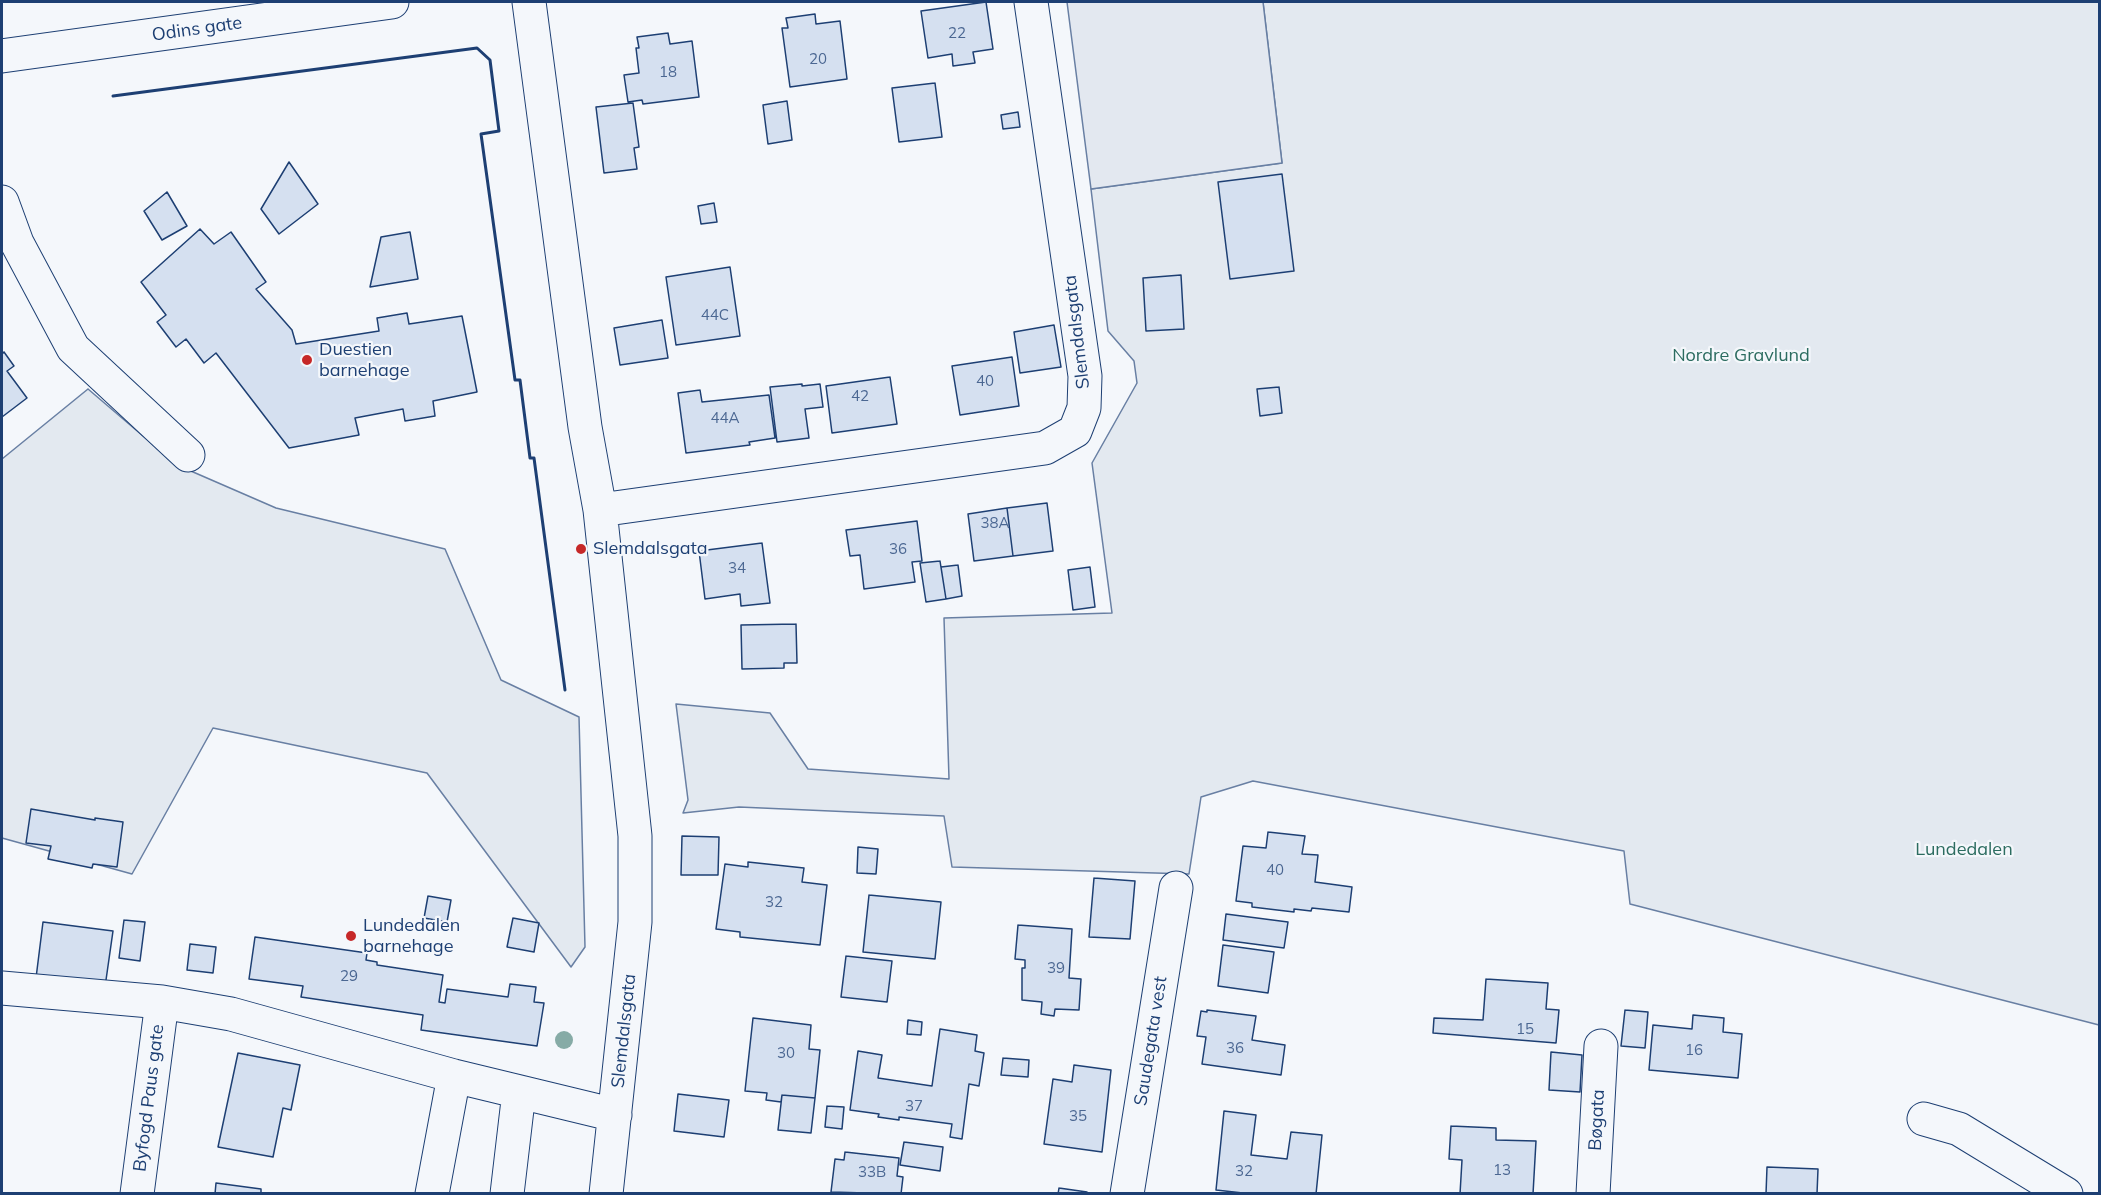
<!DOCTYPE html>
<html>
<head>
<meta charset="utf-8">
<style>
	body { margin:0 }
	#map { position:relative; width:2101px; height:1195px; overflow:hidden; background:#f4f7fb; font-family:Mulish,sans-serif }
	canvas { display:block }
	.frame { position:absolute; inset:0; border:3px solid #1d3f73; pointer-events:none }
</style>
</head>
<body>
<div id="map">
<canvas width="2101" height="1195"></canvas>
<div class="frame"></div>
</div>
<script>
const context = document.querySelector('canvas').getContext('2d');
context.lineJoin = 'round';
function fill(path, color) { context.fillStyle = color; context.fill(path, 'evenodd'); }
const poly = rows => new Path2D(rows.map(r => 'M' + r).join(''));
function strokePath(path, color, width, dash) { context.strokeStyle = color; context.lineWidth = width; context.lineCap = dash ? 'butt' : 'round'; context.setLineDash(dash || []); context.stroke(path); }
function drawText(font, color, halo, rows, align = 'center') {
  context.font = font + ' Mulish,sans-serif'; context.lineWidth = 4.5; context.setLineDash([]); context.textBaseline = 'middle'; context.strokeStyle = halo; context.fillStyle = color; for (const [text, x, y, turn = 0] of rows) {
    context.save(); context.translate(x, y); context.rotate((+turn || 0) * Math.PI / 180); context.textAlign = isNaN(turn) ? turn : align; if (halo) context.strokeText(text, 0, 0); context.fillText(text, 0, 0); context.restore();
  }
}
const green = poly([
	[1263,2,2099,2,2099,1025,1630,904,1624,851,1253,781,1201,797,1189,874,952,867,944,816,739,807,683,813,688,800,676,704,770,713,808,769,949,779,944,618,1112,613,1092,463,1137,383,1134,361,1108,331,1091,189,1282,163,1263,2],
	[88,389,177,465,276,508,445,549,501,680,579,717,585,947,571,967,427,773,213,728,132,874,2,838,2,459,88,389]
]);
fill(green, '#e3e9f0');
strokePath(green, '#687fa3', 1.5);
const parking = poly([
	[1067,2,1263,2,1282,163,1091,189,1067,2]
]);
fill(parking, '#e3e8f0');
strokePath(parking, '#687fa3', 1.5);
const building = poly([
	[986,2,993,49,973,52,975,63,953,66,952,54,928,58,921,11,986,2],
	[815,14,816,24,840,21,847,79,790,87,782,28,788,28,786,18,815,14],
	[668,33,670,44,692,41,699,97,643,104,642,100,628,102,624,75,639,73,636,48,639,48,637,37,668,33],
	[935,83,942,137,899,142,892,88,935,83],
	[787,101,792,140,768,144,763,105,787,101],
	[633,103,639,147,634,148,637,169,604,173,596,107,633,103],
	[1018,112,1020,127,1003,129,1001,115,1018,112],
	[289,162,318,204,279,234,261,209,289,162],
	[1282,174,1294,271,1230,279,1218,182,1282,174],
	[167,192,187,226,162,240,144,211,167,192],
	[714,203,717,222,701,224,698,206,714,203],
	[200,229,214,244,231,232,266,282,256,289,292,330,296,344,379,331,377,318,407,313,409,324,462,316,477,392,433,401,435,416,405,421,403,409,355,418,359,435,289,448,216,353,204,363,186,339,176,347,157,322,166,315,141,282,200,229],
	[410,232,418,279,370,287,381,237,410,232],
	[730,267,740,336,676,345,666,277,730,267],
	[1181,275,1184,329,1146,331,1143,278,1181,275],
	[662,320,668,358,620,365,614,328,662,320],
	[1054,325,1061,367,1020,373,1014,332,1054,325],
	[4,352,14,366,7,371,27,398,2,417,2,354,4,352],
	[1012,357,1019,406,960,415,952,366,1012,357],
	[890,377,897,424,832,433,826,386,890,377],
	[802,384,802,386,820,384,823,407,805,409,809,438,777,442,770,387,802,384],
	[1279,387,1282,413,1260,416,1257,389,1279,387],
	[700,390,702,402,769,395,775,438,749,442,750,445,686,453,678,393,700,390],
	[1047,503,1053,551,1013,556,1007,508,1047,503],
	[1007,508,1013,556,974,561,968,514,1007,508],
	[917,521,922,561,912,562,915,582,864,589,860,555,850,556,846,530,917,521],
	[762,543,770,603,741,606,740,594,705,599,699,551,762,543],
	[940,561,946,599,926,602,920,563,940,561],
	[958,565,962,596,946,599,941,567,958,565],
	[1090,567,1095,607,1073,610,1068,570,1090,567],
	[796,624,797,663,784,663,784,668,742,669,741,625,796,624],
	[31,809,95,820,95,818,123,822,117,867,93,864,92,868,48,859,51,846,26,843,31,809],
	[1268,832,1305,836,1302,854,1318,855,1315,882,1352,887,1349,912,1312,908,1311,911,1294,909,1294,912,1252,907,1252,903,1236,901,1243,846,1266,848,1268,832],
	[682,836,719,837,718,875,681,875,682,836],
	[858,847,878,849,876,874,857,873,858,847],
	[748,862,804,868,802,882,827,885,820,945,740,937,740,932,716,929,725,864,748,867,748,862],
	[1094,878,1135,881,1130,939,1089,937,1094,878],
	[869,895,941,902,935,959,863,952,869,895],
	[428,896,451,900,447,922,424,918,428,896],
	[1226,914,1288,922,1284,948,1223,940,1226,914],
	[513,918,539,923,534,952,507,947,513,918],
	[124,920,145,922,140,961,119,958,124,920],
	[43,922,113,931,105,987,36,978,43,922],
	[1018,925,1072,929,1069,978,1081,979,1079,1010,1055,1009,1054,1016,1041,1014,1042,1002,1022,1000,1022,968,1025,968,1025,960,1015,959,1018,925],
	[255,937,367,953,366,960,377,962,377,965,443,975,439,1002,445,1003,447,989,508,997,510,984,536,987,534,1002,544,1003,537,1046,421,1030,423,1015,301,997,303,986,249,979,255,937],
	[190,944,216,947,213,973,187,970,190,944],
	[1223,945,1274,952,1268,993,1218,986,1223,945],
	[846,956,892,961,887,1002,841,997,846,956],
	[1486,979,1548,983,1546,1009,1559,1010,1556,1043,1433,1033,1434,1018,1483,1020,1486,979],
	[1207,1010,1256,1016,1252,1040,1285,1045,1281,1075,1202,1064,1206,1037,1197,1036,1201,1011,1207,1012,1207,1010],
	[1625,1010,1648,1012,1645,1048,1621,1046,1625,1010],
	[1693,1015,1724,1018,1723,1032,1742,1034,1738,1078,1649,1070,1653,1025,1692,1029,1693,1015],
	[753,1018,811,1025,809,1049,820,1050,815,1098,782,1095,781,1102,766,1100,767,1093,745,1091,753,1018],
	[908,1020,922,1022,921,1035,907,1034,908,1020],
	[940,1029,977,1035,975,1051,984,1053,979,1086,969,1084,962,1139,950,1137,952,1124,899,1117,899,1120,878,1117,879,1114,850,1110,858,1051,882,1055,878,1078,932,1086,940,1029],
	[1551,1052,1582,1055,1580,1092,1549,1090,1551,1052],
	[238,1053,300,1065,291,1110,283,1108,273,1157,218,1147,238,1053],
	[1003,1058,1029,1060,1028,1077,1001,1075,1003,1058],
	[1074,1065,1111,1070,1102,1152,1044,1144,1053,1079,1072,1082,1074,1065],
	[678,1094,729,1100,724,1137,674,1131,678,1094],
	[782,1095,815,1098,811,1133,778,1130,782,1095],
	[827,1106,844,1107,842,1129,825,1127,827,1106],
	[1224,1111,1256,1115,1251,1155,1287,1159,1291,1132,1322,1135,1316,1194,1252,1194,1216,1190,1224,1111],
	[1451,1126,1496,1128,1496,1140,1536,1141,1533,1194,1460,1194,1462,1160,1449,1159,1451,1126],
	[904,1142,943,1147,940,1171,900,1165,904,1142],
	[845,1152,899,1158,897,1176,903,1177,901,1194,831,1192,835,1159,844,1160,845,1152],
	[1767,1167,1818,1169,1817,1194,1766,1194,1767,1167],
	[216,1183,261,1189,261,1194,215,1194,216,1183],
	[1059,1188,1087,1192,1087,1194,1058,1194,1059,1188]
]);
fill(building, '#d5e0f0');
strokePath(building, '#1d3f73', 1.5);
const minor = poly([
	[529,2,585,427,600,510,635,836,635,922,606,1194],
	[2,56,392,2],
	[2,202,17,243,73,348,188,455],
	[600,510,1045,448,1075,431,1084,408,1085,376,1031,2],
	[2,988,162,1002,231,1014,454,1076,615,1115],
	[1924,1119,1959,1129,2066,1194],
	[137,1194,162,1002],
	[432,1194,454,1076],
	[507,1194,519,1092],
	[1127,1194,1176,888],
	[1593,1194,1601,1046]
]);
strokePath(minor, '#1d3f73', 35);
strokePath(minor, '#f4f7fb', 33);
strokePath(poly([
	[113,96,477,48,490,60,499,131,481,134,515,380,520,380,530,458,534,458,565,690]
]), '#1d3f73', 3);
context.fillStyle = '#86aba6';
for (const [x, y] of [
	[564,1040]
]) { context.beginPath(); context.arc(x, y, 9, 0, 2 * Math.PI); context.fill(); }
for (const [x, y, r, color] of [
	[307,360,6,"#c62828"],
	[581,549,6,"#c62828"],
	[351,936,6,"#c62828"]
]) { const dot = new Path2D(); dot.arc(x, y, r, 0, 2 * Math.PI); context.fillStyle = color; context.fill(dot); strokePath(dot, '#f4f7fb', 2); }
drawText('15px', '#4b6792', null, [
	["22",957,33],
	["20",818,59],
	["18",668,72],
	["44C",715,315],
	["40",985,381],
	["42",860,396],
	["44A",725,418],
	["38A",995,523],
	["36",898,549],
	["34",737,568],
	["40",1275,870],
	["32",774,902],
	["39",1056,968],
	["29",349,976],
	["15",1525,1029],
	["36",1235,1048],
	["16",1694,1050],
	["30",786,1053],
	["37",914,1106],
	["35",1078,1116],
	["13",1502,1170],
	["32",1244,1171],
	["33B",872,1172]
]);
drawText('18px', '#1d3f73', '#f4f7fb', [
	["Odins gate",197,29,-8],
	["Slemdalsgata",1077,332,-97],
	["Slemdalsgata",624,1031,-84],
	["Saudegata vest",1151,1041,-81],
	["Byfogd Paus gate",149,1098,-83],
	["Bøgata",1597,1120,-87]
]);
drawText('18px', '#1d3f73', '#f4f7fb', [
	["Duestien",319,350],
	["barnehage",319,371],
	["Slemdalsgata",593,549],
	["Lundedalen",363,926],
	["barnehage",363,947]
], 'left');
drawText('18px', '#2c6c60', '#f4f7fb', [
	["Nordre Gravlund",1741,356],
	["Lundedalen",1964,850]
]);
</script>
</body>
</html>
